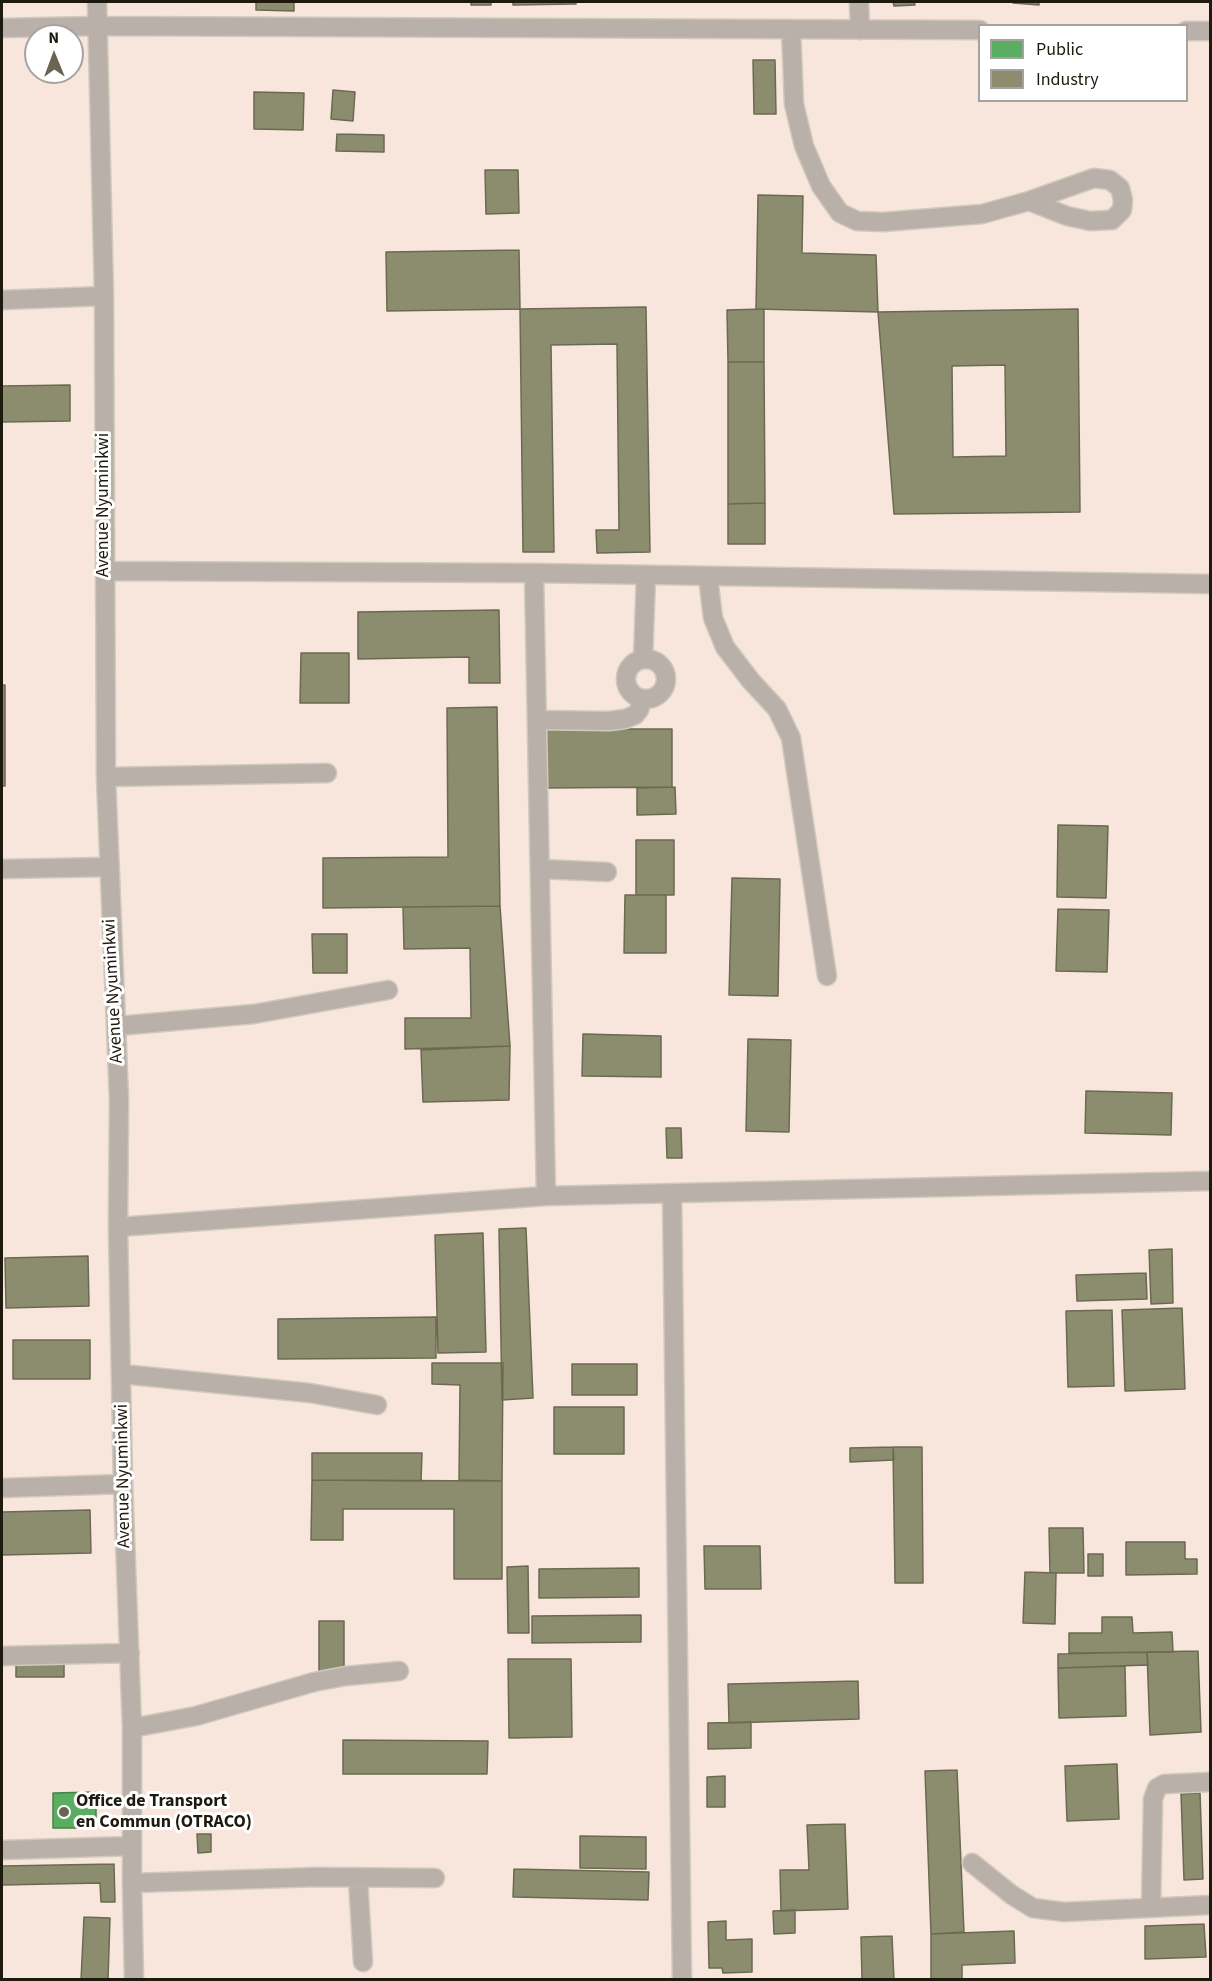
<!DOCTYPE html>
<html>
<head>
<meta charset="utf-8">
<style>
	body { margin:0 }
	#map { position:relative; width:1212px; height:1981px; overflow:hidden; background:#f4edda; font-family:"Source Sans 3",sans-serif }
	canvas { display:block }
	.frame { position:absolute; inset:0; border:3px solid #1f1a0e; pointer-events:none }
	.legend { position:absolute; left:978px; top:24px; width:210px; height:78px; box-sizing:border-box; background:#fff; border:2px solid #a5a39f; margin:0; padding:8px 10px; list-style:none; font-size:18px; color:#1f1a0e }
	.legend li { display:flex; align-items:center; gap:12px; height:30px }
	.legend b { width:30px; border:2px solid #a5a39f }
	.north { position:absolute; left:24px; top:24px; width:60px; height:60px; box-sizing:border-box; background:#fff; border:2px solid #a5a39f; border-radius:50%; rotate:359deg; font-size:16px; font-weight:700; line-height:24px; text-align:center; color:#1f1a0e }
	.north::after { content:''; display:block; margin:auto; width:21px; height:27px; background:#6a6455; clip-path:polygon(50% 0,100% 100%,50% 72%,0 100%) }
</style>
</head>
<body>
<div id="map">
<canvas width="1212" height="1981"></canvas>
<div class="frame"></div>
<ul class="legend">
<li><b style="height:16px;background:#5aae61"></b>Public</li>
<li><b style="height:16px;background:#8c8c6e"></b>Industry</li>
</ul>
<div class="north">N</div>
</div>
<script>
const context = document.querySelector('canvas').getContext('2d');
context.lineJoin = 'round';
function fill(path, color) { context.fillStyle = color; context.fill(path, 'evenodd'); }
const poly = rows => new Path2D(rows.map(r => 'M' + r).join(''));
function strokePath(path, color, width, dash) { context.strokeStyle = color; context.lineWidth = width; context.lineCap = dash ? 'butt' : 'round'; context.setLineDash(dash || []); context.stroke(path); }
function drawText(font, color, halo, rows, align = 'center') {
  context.font = font + ' "Source Sans 3",sans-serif'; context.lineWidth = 6; context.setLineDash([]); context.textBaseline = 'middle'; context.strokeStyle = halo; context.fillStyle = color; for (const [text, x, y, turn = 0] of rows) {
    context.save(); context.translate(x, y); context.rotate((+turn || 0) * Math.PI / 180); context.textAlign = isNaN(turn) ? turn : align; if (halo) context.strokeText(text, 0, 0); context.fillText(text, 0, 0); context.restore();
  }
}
fill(poly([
	[2,2,1210,2,1210,1979,2,1979],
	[980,26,1186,26,1186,100,980,100],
	[36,36,72,36,72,72,36,72]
]), '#f8e6dd');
const public = poly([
	[96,1792,96,1828,53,1828,53,1793,96,1792]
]);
fill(public, '#5aae61');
strokePath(public, '#488248', 1.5);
const industry = poly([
	[256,2,294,2,294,11,256,10,256,2],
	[471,2,491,2,491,5,471,5,471,2],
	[513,2,576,2,576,4,513,5,513,2],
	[893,2,914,2,915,5,894,6,893,2],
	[1014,2,1039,2,1039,5,1013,3,1014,2],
	[753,60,775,60,776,114,754,114,753,60],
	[333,90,355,92,353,121,331,119,333,90],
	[254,92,304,93,303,130,254,129,254,92],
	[337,134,384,135,384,152,336,151,337,134],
	[485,170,518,170,519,213,486,214,485,170],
	[758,195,803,196,802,253,876,255,878,312,756,309,758,195],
	[519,250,520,309,387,311,386,252,519,250],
	[646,307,650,552,597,553,596,530,619,530,617,344,551,345,554,552,523,552,520,309,646,307],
	[764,309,764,362,728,362,727,310,764,309],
	[1078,309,1080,512,894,514,878,312,1078,309],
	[1005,365,1006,456,953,457,952,366,1005,365],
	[728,362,764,362,765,503,728,504,728,362],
	[70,385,70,421,2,422,2,386,70,385],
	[765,503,765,544,728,544,728,504,765,503],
	[499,610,500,683,469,683,469,657,358,659,358,612,499,610],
	[301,653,349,653,349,703,300,703,301,653],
	[2,685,5,685,5,786,2,786,2,685],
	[497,707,500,906,323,908,323,858,448,857,447,708,497,707],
	[545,729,672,729,672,787,546,788,545,729],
	[675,787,676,814,637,815,637,788,675,787],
	[1058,825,1108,826,1106,898,1057,897,1058,825],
	[636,840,674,840,674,895,636,895,636,840],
	[732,878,780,879,778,996,729,995,732,878],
	[625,895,666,895,666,953,624,953,625,895],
	[500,906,510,1046,405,1049,405,1018,471,1018,470,948,404,949,403,907,500,906],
	[1058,909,1109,910,1107,972,1056,971,1058,909],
	[312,934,347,934,347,973,313,973,312,934],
	[583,1034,661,1036,661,1077,582,1076,583,1034],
	[748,1039,791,1040,789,1132,746,1131,748,1039],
	[510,1046,509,1100,423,1102,421,1050,510,1046],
	[1086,1091,1172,1093,1171,1135,1085,1133,1086,1091],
	[666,1128,681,1128,682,1158,667,1158,666,1128],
	[526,1228,533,1398,502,1400,499,1229,526,1228],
	[483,1233,486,1352,438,1353,435,1235,483,1233],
	[1172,1249,1173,1303,1151,1304,1149,1250,1172,1249],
	[88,1256,89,1306,6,1308,5,1258,88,1256],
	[1146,1273,1147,1299,1077,1301,1076,1275,1146,1273],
	[1182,1308,1185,1389,1125,1391,1122,1310,1182,1308],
	[1112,1310,1114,1386,1068,1387,1066,1311,1112,1310],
	[436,1317,436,1358,278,1359,278,1319,436,1317],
	[13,1340,90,1340,90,1379,13,1379,13,1340],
	[432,1363,503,1363,502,1481,459,1480,460,1385,432,1384,432,1363],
	[572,1364,637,1364,637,1395,572,1395,572,1364],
	[554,1407,624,1407,624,1454,554,1454,554,1407],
	[893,1447,894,1460,850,1462,850,1448,893,1447],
	[893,1447,922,1447,923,1583,895,1583,893,1447],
	[312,1453,422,1453,421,1481,312,1480,312,1453],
	[312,1480,502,1481,502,1579,454,1579,454,1509,343,1509,343,1540,311,1540,312,1480],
	[90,1510,91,1553,2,1555,2,1512,90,1510],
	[1049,1528,1083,1528,1084,1573,1050,1573,1049,1528],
	[1126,1542,1185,1542,1185,1559,1197,1559,1197,1574,1126,1575,1126,1542],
	[704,1546,760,1546,761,1589,705,1589,704,1546],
	[1088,1554,1103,1554,1103,1576,1088,1576,1088,1554],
	[528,1566,529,1633,508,1633,507,1567,528,1566],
	[639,1568,639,1597,539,1598,539,1569,639,1568],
	[1025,1572,1056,1573,1055,1624,1023,1623,1025,1572],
	[641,1615,641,1642,532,1643,532,1616,641,1615],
	[1102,1617,1132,1617,1133,1633,1172,1632,1173,1652,1069,1653,1069,1633,1102,1633,1102,1617],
	[319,1621,344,1621,344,1671,319,1671,319,1621],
	[1198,1651,1201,1732,1150,1735,1147,1652,1198,1651],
	[1147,1652,1148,1665,1058,1668,1058,1654,1147,1652],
	[508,1659,571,1659,572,1737,509,1738,508,1659],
	[16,1661,64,1661,64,1677,16,1677,16,1661],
	[1125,1666,1126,1716,1059,1718,1058,1668,1125,1666],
	[858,1681,859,1719,729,1723,728,1684,858,1681],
	[751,1722,751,1748,708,1749,708,1723,751,1722],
	[343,1740,488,1741,487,1774,343,1774,343,1740],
	[1117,1764,1119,1819,1067,1821,1065,1766,1117,1764],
	[957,1770,964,1932,931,1934,925,1771,957,1770],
	[725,1776,725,1807,707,1807,707,1777,725,1776],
	[1200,1793,1203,1879,1184,1880,1181,1794,1200,1793],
	[845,1824,848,1909,781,1911,780,1870,809,1870,807,1825,845,1824],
	[197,1834,211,1834,211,1852,198,1853,197,1834],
	[580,1836,646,1837,646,1869,580,1868,580,1836],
	[114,1864,115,1902,101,1902,100,1883,2,1885,2,1866,114,1864],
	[514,1869,649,1872,648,1900,513,1897,514,1869],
	[795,1910,795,1933,774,1934,773,1911,795,1910],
	[84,1917,110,1918,108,1980,81,1980,84,1917],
	[726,1921,726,1940,752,1939,752,1972,723,1973,722,1968,709,1968,708,1922,726,1921],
	[1204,1924,1206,1957,1145,1959,1145,1926,1204,1924],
	[1014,1931,1015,1963,962,1965,962,1980,931,1980,931,1934,1014,1931],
	[892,1936,894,1980,862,1980,861,1937,892,1936]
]);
fill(industry, '#8c8c6e');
strokePath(industry, '#6b6a51', 1.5);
const minor = poly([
	[97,2,104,296,106,777,119,1099,118,1227,123,1484,132,1728,132,1883,134,1980],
	[859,2,860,30],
	[2,28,97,26,980,30],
	[791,29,794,104,804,146,821,186,840,213,857,221,883,222,982,214,1029,201,1094,178,1110,180,1120,188,1123,200,1122,210,1112,220,1090,221,1067,216,1029,201],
	[1186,31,1210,31],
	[2,300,104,296],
	[104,571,534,573,1210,584],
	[534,573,546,1196],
	[708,577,713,618,725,647,751,681,777,709,791,738,827,976],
	'626 679a20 20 0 1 1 40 0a20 20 0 1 1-40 0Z',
	[643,659,646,575],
	[537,720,609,721,625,719,635,715,639,710,642,700],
	[106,777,327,773],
	[2,869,108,867],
	[540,869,607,872],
	[117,1026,254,1014,388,990],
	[672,1193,682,1980],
	[118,1227,546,1196,1210,1181],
	[122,1374,310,1393,377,1405],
	[2,1488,123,1484],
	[2,1656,130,1653],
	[132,1728,196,1716,314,1682,346,1676,399,1671],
	[2,1850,132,1846],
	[972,1863,1012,1895,1033,1908,1064,1912,1210,1905],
	[358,1879,363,1962],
	[132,1883,318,1877,435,1878],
	[1151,1908,1153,1799,1157,1788,1164,1784,1210,1782]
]);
strokePath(minor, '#d0cabc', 21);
strokePath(minor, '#b9b0aa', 18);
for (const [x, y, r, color] of [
	[64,1812,6,"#6a6455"]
]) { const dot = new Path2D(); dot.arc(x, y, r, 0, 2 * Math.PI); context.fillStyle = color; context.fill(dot); strokePath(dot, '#fff', 2); }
drawText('18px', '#1f1a0e', '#fff', [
	["Avenue Nyuminkwi",104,505,-90],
	["Avenue Nyuminkwi",114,991,-93],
	["Avenue Nyuminkwi",124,1476,-91]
]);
drawText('bold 18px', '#1f1a0e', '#fff', [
	["Office de Transport",76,1802],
	["en Commun (OTRACO)",76,1823]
], 'left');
</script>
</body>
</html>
